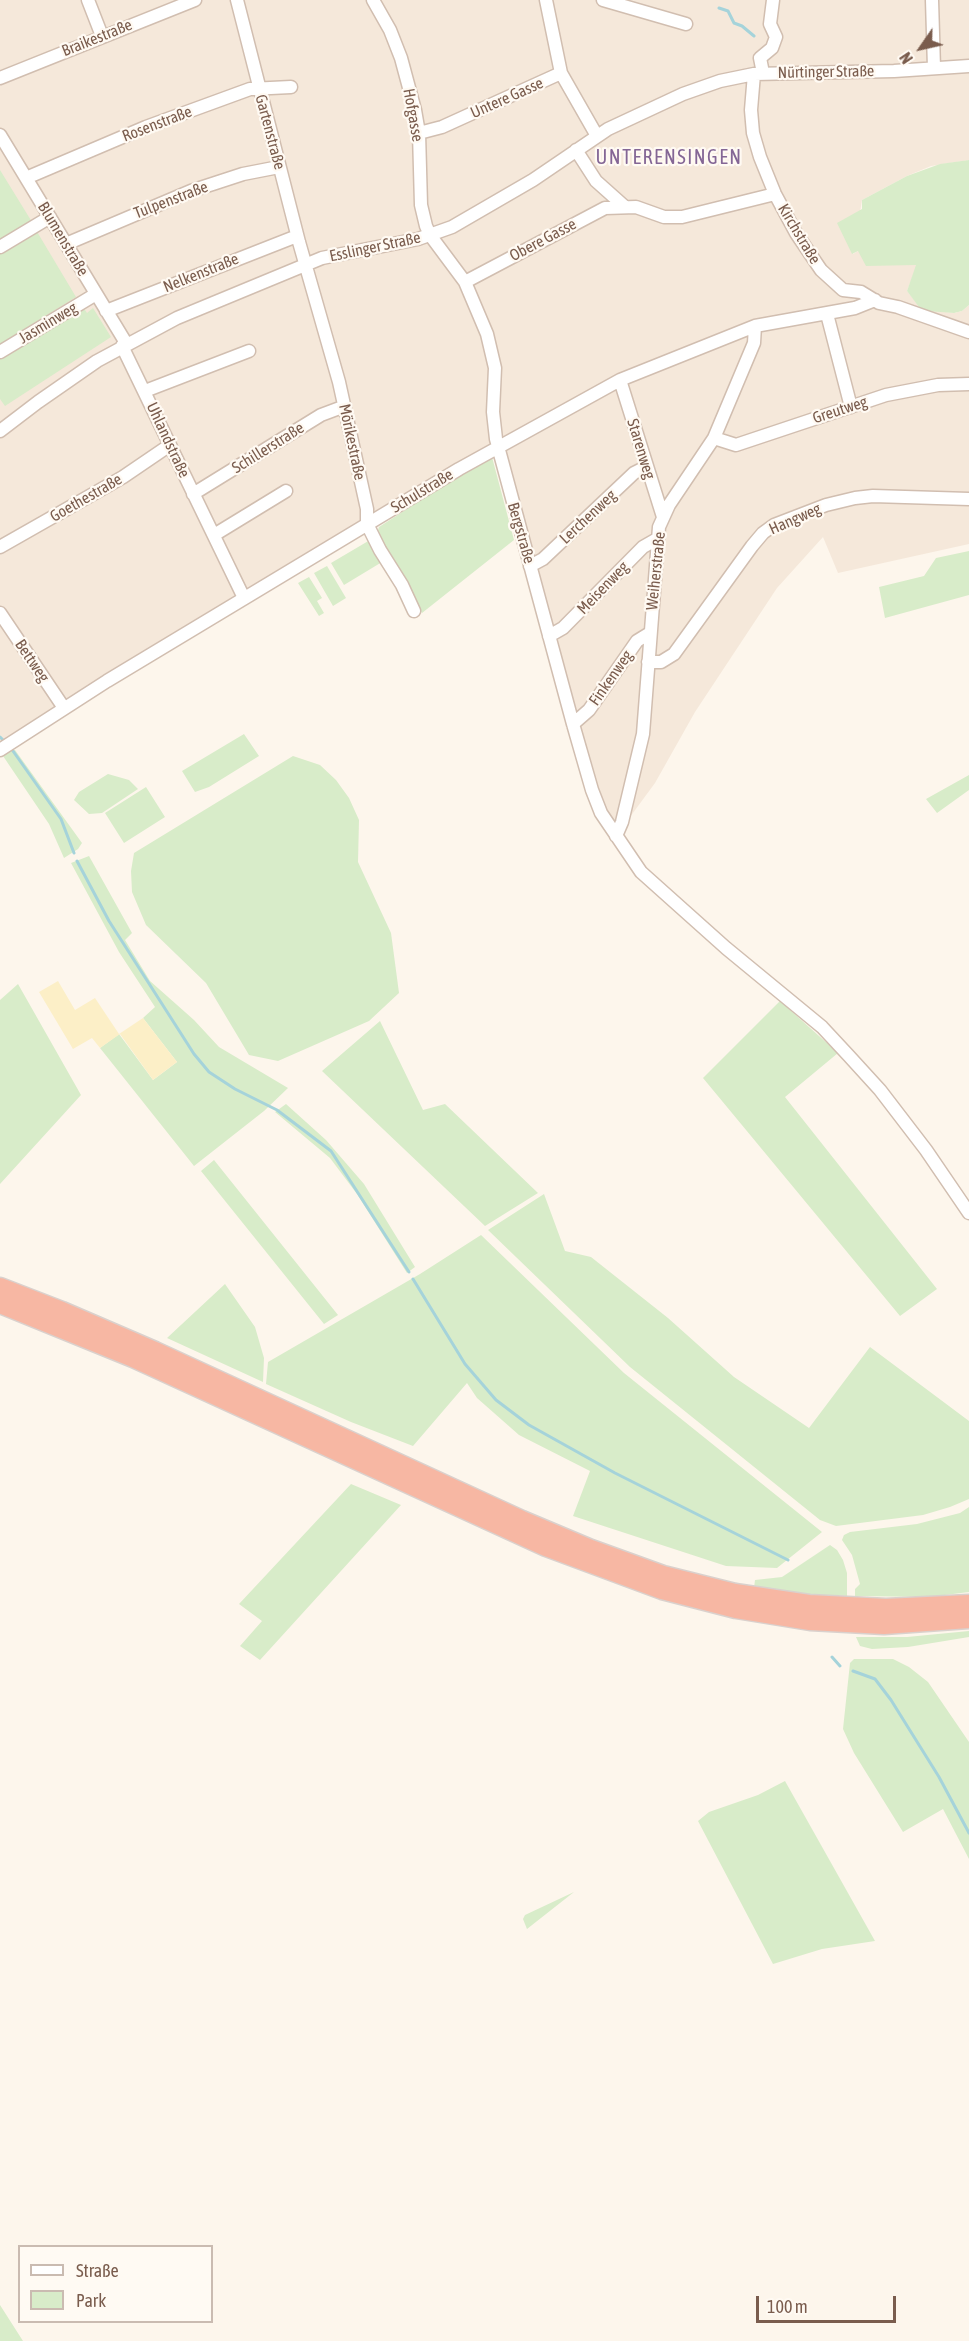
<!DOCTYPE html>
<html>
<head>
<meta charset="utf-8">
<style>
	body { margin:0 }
	#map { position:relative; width:969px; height:2341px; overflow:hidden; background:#fdf6ec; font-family:"Asap Condensed",sans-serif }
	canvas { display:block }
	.legend { position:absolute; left:18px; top:2245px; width:195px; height:78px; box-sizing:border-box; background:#fffaf3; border:2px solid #cabbb1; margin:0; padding:8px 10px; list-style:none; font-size:18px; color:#7a5c4d }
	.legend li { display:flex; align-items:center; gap:12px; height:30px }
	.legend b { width:30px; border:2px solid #cabbb1 }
	.north { position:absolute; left:891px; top:18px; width:60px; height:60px; -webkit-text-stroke:4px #fffaf3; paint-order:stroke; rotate:236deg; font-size:16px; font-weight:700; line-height:24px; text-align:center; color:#7a5c4d }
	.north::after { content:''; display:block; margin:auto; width:21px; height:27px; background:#7a5c4d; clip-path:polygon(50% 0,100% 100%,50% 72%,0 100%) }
	.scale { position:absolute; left:756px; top:2296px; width:140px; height:27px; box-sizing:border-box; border:3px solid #7a5c4d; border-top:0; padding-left:8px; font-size:18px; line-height:21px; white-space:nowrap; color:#7a5c4d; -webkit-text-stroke:4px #fffaf3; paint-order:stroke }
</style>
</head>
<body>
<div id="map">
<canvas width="969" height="2341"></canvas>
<ul class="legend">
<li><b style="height:8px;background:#fff"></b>Straße</li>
<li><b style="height:16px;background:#d8ecc9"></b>Park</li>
</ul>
<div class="north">N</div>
<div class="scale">100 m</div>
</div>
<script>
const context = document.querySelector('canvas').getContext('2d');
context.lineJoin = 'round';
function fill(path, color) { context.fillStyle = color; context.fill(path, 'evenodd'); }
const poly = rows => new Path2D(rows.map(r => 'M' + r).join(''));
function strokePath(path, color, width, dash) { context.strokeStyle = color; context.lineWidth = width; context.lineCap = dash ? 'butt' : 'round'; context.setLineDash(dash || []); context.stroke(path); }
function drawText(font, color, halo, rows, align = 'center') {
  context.font = font + ' "Asap Condensed",sans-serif'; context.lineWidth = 4.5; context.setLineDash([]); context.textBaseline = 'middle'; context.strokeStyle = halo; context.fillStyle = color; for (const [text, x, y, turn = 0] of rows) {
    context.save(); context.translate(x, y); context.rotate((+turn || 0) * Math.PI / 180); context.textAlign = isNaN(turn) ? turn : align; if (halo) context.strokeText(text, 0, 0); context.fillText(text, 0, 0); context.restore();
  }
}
fill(poly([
	[0,0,969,0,969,160,931,166,907,176,862,200,853,254,858,251,917,265,907,291,922,309,954,313,962,311,969,305,969,544,838,573,823,537,777,588,695,712,655,783,616,836,607,823,497,447,0,750]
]), '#f5e8da');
fill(poly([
	[969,160,969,305,962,311,954,313,927,311,919,307,907,291,916,265,866,266,858,251,852,254,837,223,862,209,862,200,907,176,940,164],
	[0,170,32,222,0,241],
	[36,230,76,297,0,344,0,252],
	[83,307,87,313,93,308,111,337,5,406,0,399,0,357],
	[492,457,514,540,422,613,377,533,379,527,478,463],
	[370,540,382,562,344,585,331,563],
	[969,551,969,595,885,618,879,587,924,576,936,558],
	[327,566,346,598,333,606,314,573],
	[309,577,322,598,317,601,324,613,319,616,298,583],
	[244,734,259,756,209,787,195,792,182,771],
	[15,750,82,843,78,849,64,858,49,824,1,753],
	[293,756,320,765,336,780,349,798,359,820,358,862,391,933,399,993,369,1021,278,1061,249,1055,206,983,146,925,132,892,131,871,134,853],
	[108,774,129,780,138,789,102,813,89,814,74,800,79,792],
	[969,775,969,790,937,813,926,799],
	[146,787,165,817,124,843,105,813],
	[89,856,132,933,125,940,150,981,194,1020,219,1047,288,1088,264,1111,194,1166,100,1048,119,1034,153,1080,177,1062,143,1018,155,1007,119,952,71,863],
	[18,984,81,1095,0,1184,0,1000],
	[780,1001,838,1053,785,1097,937,1289,900,1316,703,1078],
	[380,1021,423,1110,445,1104,538,1193,485,1226,322,1071],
	[286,1104,326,1140,364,1184,415,1267,407,1273,357,1194,330,1158,275,1112],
	[214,1160,338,1315,324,1324,201,1171],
	[544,1194,565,1251,591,1257,668,1318,734,1377,809,1428,870,1347,969,1421,969,1499,950,1507,923,1515,836,1526,820,1520,630,1367,488,1230],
	[481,1235,624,1373,822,1532,777,1568,726,1566,573,1516,590,1471,519,1435,477,1398,467,1383,413,1446,351,1422,266,1384,268,1362,420,1274],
	[225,1284,255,1327,264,1358,263,1382,167,1338],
	[351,1484,401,1505,260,1660,240,1646,262,1621,239,1604],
	[969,1507,969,1592,929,1597,855,1596,855,1589,860,1584,852,1555,842,1540,844,1535,850,1532,917,1524,960,1513],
	[830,1545,837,1550,843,1560,847,1573,847,1596,837,1595,837,1598,754,1588,755,1580,782,1577],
	[969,1631,969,1637,908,1647,872,1649,860,1646,856,1637,907,1637],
	[854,1659,893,1659,909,1667,928,1682,969,1742,969,1859,943,1809,903,1832,854,1753,843,1729,850,1663],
	[785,1781,875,1941,822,1949,773,1964,698,1821,709,1812,758,1795],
	[574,1892,527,1929,523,1919,525,1915],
	[0,2305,23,2341,0,2341]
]), '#d8ecc9');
fill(poly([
	[58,981,75,1010,95,998,119,1034,143,1018,177,1062,153,1080,120,1034,100,1048,92,1038,73,1049,39,992]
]), '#fcefc7');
strokePath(poly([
	[719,8,728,11,734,23,742,26,754,36],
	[0,737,3,740],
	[13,751,61,819,74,853],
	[77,861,109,921,194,1054,209,1072,235,1089,277,1110,331,1151,409,1272],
	[413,1279,465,1364,496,1400,529,1425,615,1473,788,1560],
	[832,1657,840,1666],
	[853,1671,875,1679,891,1700,939,1777,969,1833]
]), '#a5d3da', 3);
const minor = poly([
	[88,0,102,36],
	[237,0,299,242,339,382,367,509,367,524,380,550,402,585,414,611],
	[373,0,390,30,401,58,415,110,419,133,421,205,426,226,430,235,465,282,487,334,495,368,493,412,496,439,573,724,592,790,601,813,641,872,726,948,822,1027,849,1056,880,1090,926,1150,969,1213],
	[546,0,561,73,597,136],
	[603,0,686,24],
	[932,0,934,68],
	[763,73,760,58,772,48,776,37,770,24,773,0],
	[754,74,751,110,753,133,760,157,775,194,796,233,821,270,843,290,861,292,879,303,898,307,969,332],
	[0,78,195,0],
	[419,133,442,127,561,73],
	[0,135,126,343],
	[576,150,596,181,624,206],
	[26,178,146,127,250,89,291,87],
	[66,244,191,191,243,174,279,167],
	[0,247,50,217],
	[465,282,605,208,636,207,664,217,682,217,775,194],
	[106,311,297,236],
	[827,314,851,407],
	[122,346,244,598],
	[0,352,96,294],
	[620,380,663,517],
	[145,391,249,351],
	[0,431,38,402,97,361,177,318,322,258,418,239,452,227,533,180,608,129,683,94,720,81,754,74,894,71,969,66],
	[714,438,736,445,886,395,938,385,969,384],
	[193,494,321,415,345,406],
	[214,535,286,491],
	[0,547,123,477,170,445],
	[530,566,543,559,634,473,646,467],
	[0,613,64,708],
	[549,636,563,628,643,547,657,539],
	[648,662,661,662,674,654,752,546,763,533,774,525,826,505,855,498,873,496,969,499],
	[573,724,589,710,637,641,650,633],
	[0,750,107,681,459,469,620,380,755,326,855,308,875,300],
	[616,836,622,822,643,734,659,527,669,505,714,438,754,343,755,326]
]);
const highway = poly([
	[0,1287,62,1311,155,1351,522,1520,591,1549,663,1575,735,1593,809,1604,886,1608,969,1604],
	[0,1304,133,1358,546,1547,662,1590,736,1609,810,1621,884,1625,969,1619]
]);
strokePath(minor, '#d1beb0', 15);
strokePath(highway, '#dad1cd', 21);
strokePath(minor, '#fff', 12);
strokePath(highway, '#f7b7a3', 18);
drawText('16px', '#7a5c4d', '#fffaf3', [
	["Braikestraße",97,38,-22],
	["Nürtinger Straße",826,72,-1],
	["Untere Gasse",507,98,-24],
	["Hofgasse",413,115,80],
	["Rosenstraße",157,124,-21],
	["Gartenstraße",270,132,75],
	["Tulpenstraße",171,200,-21],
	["Kirchstraße",799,234,59],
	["Blumenstraße",63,239,59],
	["Obere Gasse",543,240,-28],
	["Esslinger Straße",375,247,-12],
	["Nelkenstraße",201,273,-22],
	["Jasminweg",48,323,-31],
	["Greutweg",840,410,-18],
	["Uhlandstraße",168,440,65],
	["Mörikestraße",352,442,78],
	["Schillerstraße",268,448,-32],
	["Starenweg",641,449,73],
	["Schulstraße",422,491,-31],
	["Goethestraße",86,498,-30],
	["Lerchenweg",588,517,-43],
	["Hangweg",795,519,-24],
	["Bergstraße",521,533,74],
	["Weiherstraße",656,571,-84],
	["Meisenweg",603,588,-46],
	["Bettweg",32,661,56],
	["Finkenweg",611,678,-55]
]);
context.letterSpacing = '1.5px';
drawText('20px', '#846695', '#fffaf3', [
	["UNTERENSINGEN",669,158]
]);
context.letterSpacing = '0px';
</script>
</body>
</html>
